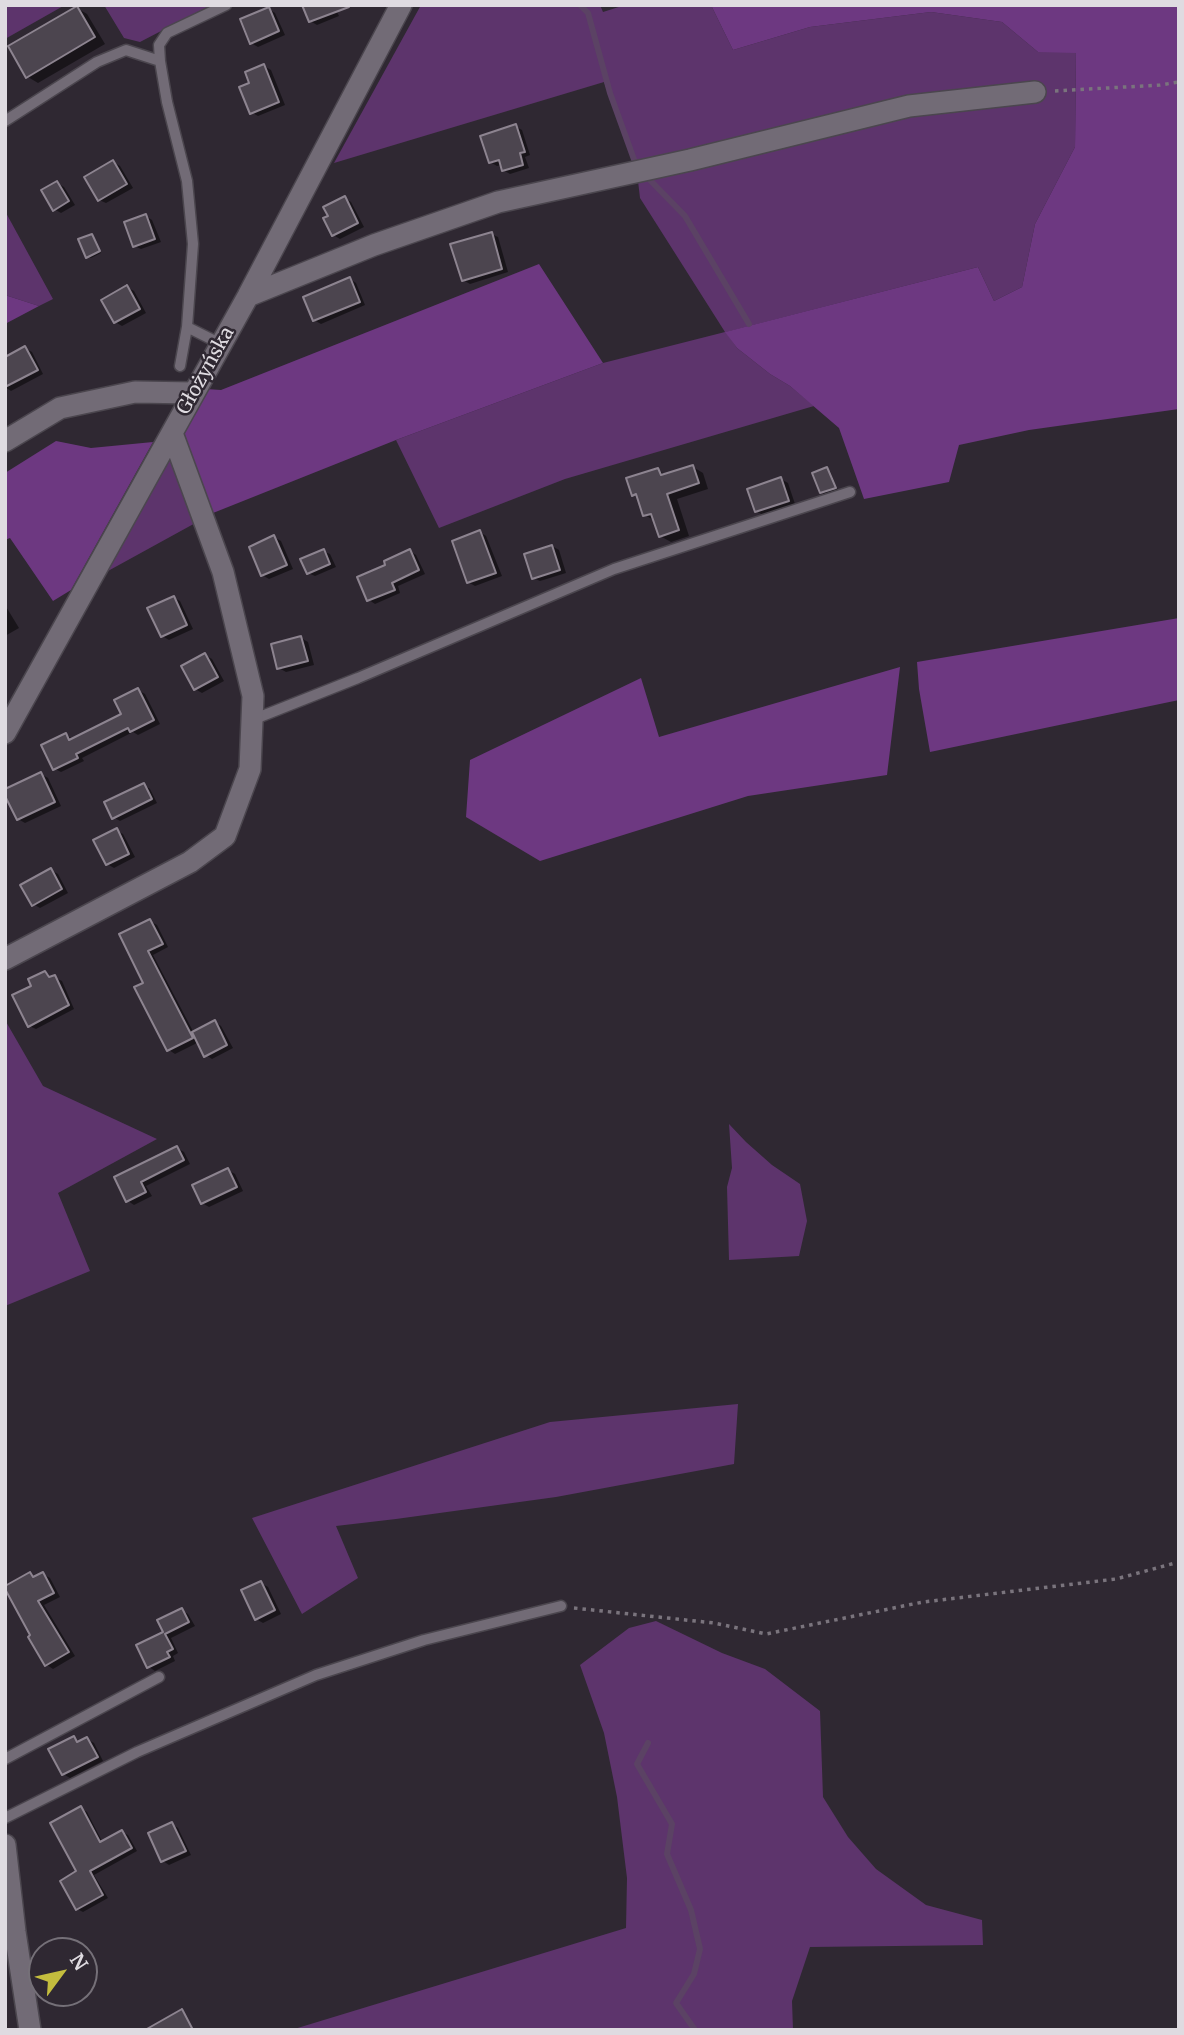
<!DOCTYPE html>
<html>
<head>
<meta charset="utf-8">
<style>
	body { margin:0 }
	#map { position:relative; width:1184px; height:2035px; overflow:hidden; background:#2f2832; font-family:Merriweather,serif }
	canvas { display:block }
	.frame { position:absolute; inset:0; border:7px solid #dfdbe1; pointer-events:none }
	.north { position:absolute; left:28px; top:1937px; width:70px; height:70px; box-sizing:border-box; background:#2f2832; border:2px solid #757078; border-radius:50%; rotate:57deg; font-size:19px; font-weight:700; line-height:28px; text-align:center; color:#dfdbe1 }
	.north::after { content:''; display:block; margin:auto; width:24px; height:32px; background:#c4bd3e; clip-path:polygon(50% 0,100% 100%,50% 72%,0 100%) }
</style>
</head>
<body>
<div id="map">
<canvas width="1184" height="2035"></canvas>
<div class="frame"></div>
<div class="north">N</div>
</div>
<script>
const context = document.querySelector('canvas').getContext('2d');
context.lineJoin = 'round';
function fill(path, color) { context.fillStyle = color; context.fill(path, 'evenodd'); }
const poly = rows => new Path2D(rows.map(r => 'M' + r).join(''));
function strokePath(path, color, width, dash) { context.strokeStyle = color; context.lineWidth = width; context.lineCap = dash ? 'butt' : 'round'; context.setLineDash(dash || []); context.stroke(path); }
function drawText(font, color, halo, rows, align = 'center') {
  context.font = font + ' Merriweather,serif'; context.lineWidth = 5; context.setLineDash([]); context.textBaseline = 'middle'; context.strokeStyle = halo; context.fillStyle = color; for (const [text, x, y, turn = 0] of rows) {
    context.save(); context.translate(x, y); context.rotate((+turn || 0) * Math.PI / 180); context.textAlign = isNaN(turn) ? turn : align; if (halo) context.strokeText(text, 0, 0); context.fillText(text, 0, 0); context.restore();
  }
}
fill(poly([
	[5,5,65,5,5,39],
	[104,5,211,5,140,42,124,38],
	[421,5,600,5,603,12,625,5,711,5,733,50,810,27,931,12,1002,22,1038,52,1076,52,1075,147,1035,224,1022,287,994,301,978,267,726,332,737,348,770,374,790,386,814,406,565,479,439,528,396,440,603,363,725,332,640,198,636,164,604,82,334,163],
	[5,211,53,299,39,306,5,295],
	[168,458,178,466,199,521,108,571],
	[5,1020,43,1086,157,1139,58,1193,90,1271,5,1306],
	[729,1124,746,1142,772,1165,800,1184,807,1221,799,1256,729,1260,727,1187,732,1168],
	[738,1404,734,1464,556,1497,396,1519,336,1526,358,1578,302,1614,252,1518,550,1422],
	[656,1621,722,1653,765,1669,820,1711,823,1797,848,1837,876,1869,926,1905,982,1920,983,1945,810,1947,792,2001,793,2030,291,2030,626,1928,627,1878,617,1797,604,1733,580,1665,629,1628]
]), '#5d346c');
fill(poly([
	[1179,5,1179,409,1029,430,959,445,949,482,864,499,839,428,790,386,770,374,737,348,725,332,978,267,994,301,1022,287,1035,224,1075,147,1076,53,1038,52,1002,22,931,12,810,27,733,50,711,5],
	[539,264,603,363,396,440,208,515,182,434,206,389,221,390],
	[5,295,39,306,5,324],
	[56,441,91,448,153,442,71,590,53,601,10,538,5,540,5,473],
	[1179,618,1179,700,930,752,919,689,917,662],
	[900,667,887,775,748,796,540,861,466,817,470,760,641,678,659,737]
]), '#6d3881');
fill(poly([
	[334,5,339,16,317,25,310,21],
	[77,8,87,14,105,44,38,83,28,77],
	[269,9,275,13,285,35,258,47,251,43],
	[264,66,271,70,285,105,258,116,251,112],
	[515,126,522,130,530,155,525,157,529,168,510,174,503,170,502,165,497,166,490,162],
	[113,162,120,166,133,188,106,203,99,200],
	[57,183,64,187,75,205,61,213,54,209],
	[345,198,351,202,364,227,340,239,333,235],
	[146,216,152,220,161,242,141,249,134,246],
	[491,234,498,237,508,272,470,284,463,280],
	[91,236,94,238,101,253,91,258,88,257],
	[350,279,356,283,365,305,321,324,314,320],
	[127,287,134,291,146,313,122,326,115,322],
	[25,348,32,352,43,374,11,391,5,387,5,359],
	[693,467,703,473,708,489,677,499,689,536,671,542,660,536,655,521,645,515,638,497,633,494,658,470,666,475],
	[827,469,830,471,838,490,824,494,821,492],
	[781,479,788,483,795,504,763,515,756,511],
	[480,532,486,536,502,576,475,586,468,582],
	[274,537,281,541,293,569,269,579,262,575],
	[552,546,559,550,566,573,540,581,533,578],
	[323,551,330,554,336,567,315,576,308,573],
	[410,551,416,555,425,574,398,586,400,593,375,604,369,600,388,566],
	[173,597,180,601,193,629,169,640,162,636],
	[5,605,19,628,5,636],
	[301,638,308,642,314,665,286,672,279,668],
	[205,655,212,659,224,681,202,693,195,689],
	[138,690,145,694,160,724,138,735,133,732,82,758,84,761,61,772,55,769,66,735,73,739,123,715],
	[41,774,48,778,61,806,25,823,18,819],
	[144,785,150,789,157,803,120,821,113,817],
	[116,830,123,834,135,857,114,868,107,864],
	[51,870,58,874,68,893,40,908,33,904],
	[150,921,157,925,168,947,153,955,194,1033,215,1022,221,1026,233,1048,212,1059,206,1055,199,1042,175,1054,169,1050,146,983],
	[45,973,62,981,74,1009,36,1029,29,1026,33,987],
	[177,1148,184,1152,190,1164,146,1186,152,1196,134,1205,128,1201,116,1178],
	[228,1170,235,1174,243,1191,209,1207,202,1203],
	[30,1574,36,1578,43,1574,50,1578,60,1597,44,1605,75,1656,53,1669,47,1665,30,1637,33,1636],
	[261,1583,268,1587,281,1614,263,1623,256,1619],
	[181,1610,188,1614,195,1626,171,1638,178,1653,173,1656,175,1661,155,1671,149,1667,139,1646,166,1633],
	[74,1738,81,1742,87,1739,94,1743,103,1761,70,1778,63,1774],
	[81,1808,87,1812,103,1843,122,1832,128,1835,137,1851,94,1875,108,1898,83,1912,77,1909],
	[172,1824,178,1828,191,1855,169,1865,163,1861]
]), '#0007');
strokePath(poly([
	[580,5,588,13,610,93,636,165],
	[647,177,685,216,749,324],
	[648,1743,637,1764,672,1824,667,1854,691,1910,700,1949,694,1974,676,2003,695,2030]
]), '#5b4264', 6);
const building = poly([
	[302,5,349,5,349,7,309,22,302,5],
	[77,6,95,37,26,78,8,46,77,6],
	[269,7,279,31,250,44,240,19,269,7],
	[264,64,279,102,250,114,239,87,249,83,245,72,264,64],
	[516,124,525,152,520,153,523,165,502,171,499,160,489,163,480,136,516,124],
	[113,160,127,184,98,201,84,177,113,160],
	[57,181,69,201,53,211,41,190,57,181],
	[345,196,358,223,332,236,323,218,328,216,323,207,345,196],
	[146,214,155,239,133,247,124,222,146,214],
	[492,232,502,269,462,281,450,244,492,232],
	[92,234,100,251,86,258,78,239,92,234],
	[350,277,360,302,313,321,303,297,350,277],
	[127,285,140,309,114,323,101,300,127,285],
	[25,346,38,370,5,387,5,357,25,346],
	[693,465,699,483,667,494,679,530,659,537,651,514,643,516,636,494,632,496,626,478,658,468,661,475,693,465],
	[827,467,836,488,820,493,812,473,827,467],
	[781,477,789,501,755,512,747,489,781,477],
	[480,530,496,573,467,583,452,541,480,530],
	[274,535,287,565,261,576,249,547,274,535],
	[552,545,560,570,532,579,524,554,552,545],
	[324,549,330,564,307,574,300,559,324,549],
	[410,549,419,570,392,583,395,590,367,601,357,577,385,565,384,561,410,549],
	[174,596,187,625,161,637,147,608,174,596],
	[301,636,308,661,277,669,271,644,301,636],
	[205,653,218,677,194,690,181,666,205,653],
	[138,688,154,720,130,732,128,728,76,754,78,758,53,770,41,745,66,733,69,740,121,714,114,700,138,688],
	[41,772,55,802,17,820,5,796,5,789,41,772],
	[144,783,152,799,112,819,104,802,144,783],
	[117,828,129,854,106,865,93,840,117,828],
	[51,868,62,889,32,906,20,885,51,868],
	[150,919,163,944,148,951,193,1038,167,1051,134,987,143,983,119,934,150,919],
	[45,971,49,977,55,975,69,1005,28,1027,12,995,31,986,28,979,45,971],
	[215,1020,227,1045,204,1057,192,1032,215,1020],
	[177,1146,184,1160,141,1182,146,1192,126,1202,114,1177,177,1146],
	[228,1168,237,1187,201,1204,192,1185,228,1168],
	[30,1572,33,1577,43,1572,54,1593,38,1601,69,1652,45,1666,28,1637,30,1635,5,1589,5,1586,30,1572],
	[261,1581,275,1610,255,1620,241,1590,261,1581],
	[182,1608,189,1622,165,1634,173,1649,167,1652,170,1657,147,1668,136,1645,163,1632,157,1620,182,1608],
	[74,1736,77,1742,87,1737,98,1757,62,1775,48,1749,74,1736],
	[81,1806,100,1842,122,1830,132,1848,90,1871,103,1895,76,1910,60,1881,76,1871,50,1823,81,1806],
	[172,1822,186,1851,161,1862,148,1833,172,1822],
	[182,2009,193,2030,145,2030,182,2009]
]);
fill(building, '#4c454f');
strokePath(building, '#8d8490', 2);
const service = poly([
	[5,121,97,62,126,50,160,61],
	[221,344,187,327,193,244,187,181,167,102,160,61,159,45,167,33,226,5],
	[180,366,187,327],
	[252,720,358,678,614,569,850,492],
	[5,1759,159,1677],
	[5,1818,137,1752,316,1675,424,1640,561,1606]
]);
const minor = poly([
	[248,296,374,245,498,202,690,160,909,106,1035,92],
	[5,441,60,408,135,392,194,393],
	[5,733,248,296,401,5],
	[5,959,190,862,225,836,250,769,253,696,223,572,172,433],
	[5,1845,15,1932,30,2030]
]);
strokePath(service, '#4b464e', 13);
strokePath(minor, '#4b464e', 24);
strokePath(poly([
	[1055,91,1160,85,1179,82],
	[574,1608,714,1623,766,1634,923,1602,1116,1579,1179,1562]
]), '#7a747d', 3.5, [3.5, 5]);
strokePath(service, '#726b76', 10);
strokePath(minor, '#726b76', 21);
drawText('19px', '#dfdbe1', '#2f2832', [
	["Głożyńska",206,371,-61]
]);
</script>
</body>
</html>
